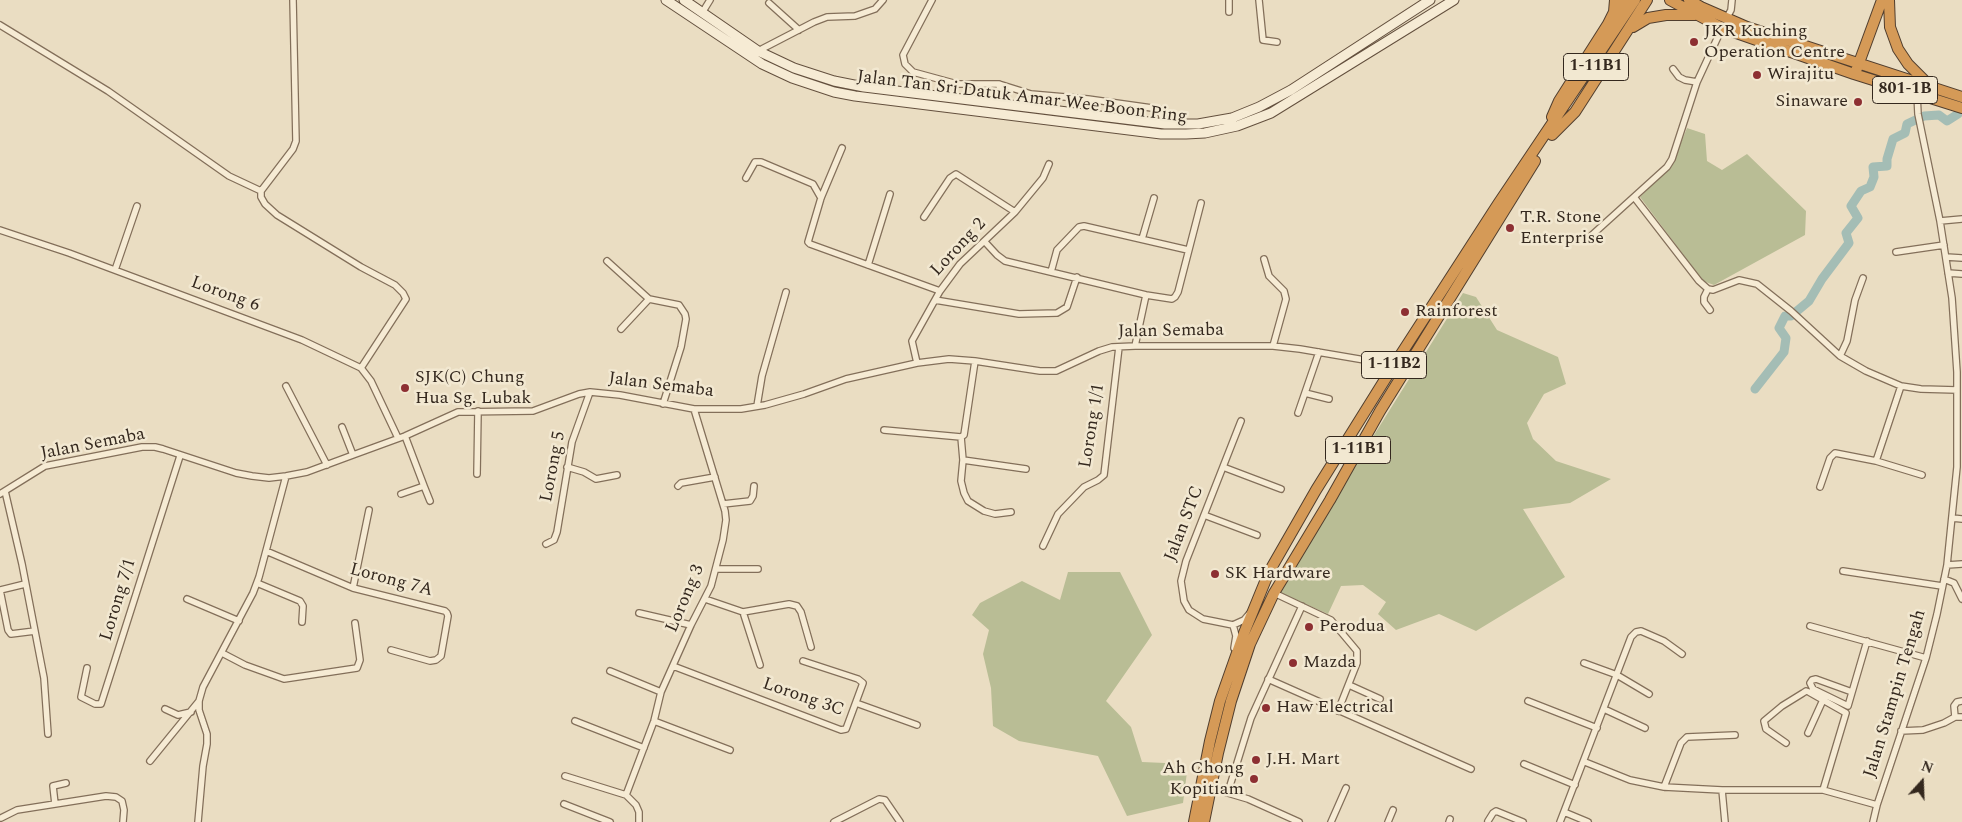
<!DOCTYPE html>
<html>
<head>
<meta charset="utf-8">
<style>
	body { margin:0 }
	#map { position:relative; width:1962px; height:822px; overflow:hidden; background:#eaddc2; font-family:Spectral,serif }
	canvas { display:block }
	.north { position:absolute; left:1897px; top:757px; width:50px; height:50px; -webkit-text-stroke:4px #f2e8d1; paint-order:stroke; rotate:20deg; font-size:14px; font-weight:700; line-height:20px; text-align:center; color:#34281e }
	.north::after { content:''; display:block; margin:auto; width:18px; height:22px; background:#34281e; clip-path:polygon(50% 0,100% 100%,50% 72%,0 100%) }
</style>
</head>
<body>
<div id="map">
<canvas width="1962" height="822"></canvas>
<div class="north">N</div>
</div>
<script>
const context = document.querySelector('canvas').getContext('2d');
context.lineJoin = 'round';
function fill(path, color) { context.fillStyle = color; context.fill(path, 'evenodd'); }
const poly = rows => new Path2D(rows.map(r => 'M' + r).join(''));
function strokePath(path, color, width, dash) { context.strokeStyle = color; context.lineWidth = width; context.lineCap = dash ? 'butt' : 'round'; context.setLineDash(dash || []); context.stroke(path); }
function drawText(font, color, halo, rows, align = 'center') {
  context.font = font + ' Spectral,serif'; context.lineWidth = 5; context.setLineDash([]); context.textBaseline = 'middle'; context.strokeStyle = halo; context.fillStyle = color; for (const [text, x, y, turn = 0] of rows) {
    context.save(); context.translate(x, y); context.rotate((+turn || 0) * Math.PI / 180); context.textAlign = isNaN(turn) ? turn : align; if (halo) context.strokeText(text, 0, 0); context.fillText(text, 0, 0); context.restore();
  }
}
fill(poly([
	[1687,128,1705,134,1707,161,1722,170,1747,154,1806,211,1805,235,1714,285,1703,281,1640,197,1671,167],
	[1463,293,1476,297,1497,330,1558,357,1566,384,1544,394,1527,423,1533,439,1556,461,1611,479,1570,503,1523,509,1565,577,1476,631,1439,614,1396,630,1378,614,1386,602,1363,585,1341,586,1328,614,1281,593,1302,550],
	[1068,572,1120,572,1152,635,1106,701,1131,727,1142,762,1165,763,1187,772,1183,803,1127,816,1098,756,1019,741,993,726,991,688,983,654,989,630,972,615,980,603,1022,581,1060,600]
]), '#b9bd95');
strokePath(poly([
	[1755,389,1784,352,1786,338,1779,328,1785,316,1791,316,1809,301,1822,279,1849,243,1846,233,1858,218,1851,206,1861,191,1870,187,1874,177,1873,167,1887,166,1887,159,1893,139,1905,133,1907,124,1924,116,1939,115,1947,121,1958,114,1962,100]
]), '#a4bdb5', 9);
const street = poly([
	[293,0,296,141,293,149,261,191,261,197,265,204,277,215,361,267,395,285,403,293,406,299,361,368],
	[932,0,903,55,905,64,913,72,957,84,999,84,1031,94,1088,99,1159,109,1165,124],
	[1229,0,1229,12],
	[1259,0,1263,40,1277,42],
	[769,3,799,30],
	[702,13,710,0],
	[1726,19,1731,10,1732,0],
	[0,25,108,91,229,176,261,191],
	[758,51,814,22,827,17,855,16,875,9,883,0],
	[1673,69,1679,77,1685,80,1697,82],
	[999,84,1001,103],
	[842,148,821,198,808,242,810,244,940,291],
	[746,178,755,162,761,162,813,184,821,198],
	[1634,197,1699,281,1708,289,1713,290,1739,280,1757,284,1791,311,1840,356,1866,371,1901,386,1921,389,1957,390],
	[924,217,950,178,956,174,1015,212],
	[1940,221,1962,219],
	[0,230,69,253,302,340,361,368,371,381,398,438],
	[1592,235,1667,167,1672,159,1697,82,1722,28],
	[1142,239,1154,198],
	[985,242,997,255,1005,261,1146,295,1172,299,1175,297,1178,292,1201,203],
	[1896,252,1944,245],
	[1946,257,1962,258],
	[1264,259,1269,276,1284,291,1286,299,1273,346],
	[607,261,649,299,679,305,685,314,686,319,681,347,663,404],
	[868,265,890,194],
	[115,270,137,206],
	[1051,272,1057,250,1079,227,1084,226,1188,250],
	[1948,273,1962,274],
	[1708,289,1704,297,1704,302,1710,310],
	[935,300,1019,314,1057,313,1067,307,1077,277],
	[621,329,649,299],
	[1135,346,1146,295],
	[1840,356,1847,341,1855,300,1863,278],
	[917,363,912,341,940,291,960,264,1015,212,1043,178,1049,164],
	[286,386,327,465],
	[1305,393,1329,399],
	[757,406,762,376,786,292],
	[1298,413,1319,352],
	[342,427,353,455],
	[884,430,961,437,964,435,975,361],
	[961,437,963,460,1026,469],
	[963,460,961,481,964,493,968,501,984,511,995,514,1011,512],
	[1876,461,1901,386],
	[567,467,584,472,596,479,617,475],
	[1223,467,1281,489],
	[477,474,478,411],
	[424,486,430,501],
	[678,486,681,483,715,477],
	[1820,487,1830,458,1835,453,1876,461,1922,475],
	[5,491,22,564,44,678,48,734],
	[0,494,45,466,142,447,155,447,163,449,236,473,252,476,269,478,286,476,307,472,353,455,405,436,458,412,533,411,579,394,590,392,620,395,694,409,741,409,765,405,804,394,846,379,917,363,949,359,975,361,1040,371,1056,371,1099,351,1112,347,1135,346,1273,346,1300,349,1394,365],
	[401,494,424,486,405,436],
	[723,504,750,501,753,496,754,486],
	[1204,515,1257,535],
	[1952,518,1962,519],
	[546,544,554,540,557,532,572,442,590,392],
	[1043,546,1058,514,1084,487,1098,480,1104,475,1119,347],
	[266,551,353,588,445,611,447,613,448,616,441,656,436,660,430,661,391,650],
	[1947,565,1962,564],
	[716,569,758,569],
	[1843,571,1942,586],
	[1944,579,1954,583,1962,599],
	[257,583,300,601,303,606,302,622],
	[25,584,0,590,8,630,11,634,35,631],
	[353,588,369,510],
	[1274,593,1331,620,1357,651,1357,663,1338,711],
	[187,599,239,621],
	[705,599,743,612,789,604,797,606,801,612,811,647],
	[743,612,760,665],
	[639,613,691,625],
	[1233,625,1244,620,1249,614],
	[1810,626,1926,658],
	[1234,648,1236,636,1233,625,1203,619,1189,610,1184,601,1181,581,1186,561,1241,421],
	[222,653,245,665,284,679,357,668,360,660,355,623],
	[1584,663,1617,675,1649,694],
	[673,666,841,730,846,729,863,683,858,679,803,661],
	[87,668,81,697,95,704,101,704,180,456],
	[610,671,661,692],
	[1268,679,1471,769],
	[1349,685,1380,699],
	[1852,692,1816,679,1812,680,1810,683,1813,689,1848,706,1867,641],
	[1528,701,1597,728],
	[856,703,917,725],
	[165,709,178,715,191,712],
	[1604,709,1645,728],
	[1955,717,1954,706,1957,702,1962,701],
	[575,721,644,748],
	[654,721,730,750],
	[1901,731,1923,730,1944,723,1955,717,1962,717],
	[1808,733,1823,700],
	[1786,743,1766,729,1764,721,1782,706,1803,693,1806,691,1809,692,1846,713,1823,790],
	[150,761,199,701],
	[1585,762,1630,780,1664,787,1722,790,1823,790,1877,805],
	[1524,764,1575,785],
	[565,776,626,795,636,805,639,812,639,822],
	[1211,786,1221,791,1248,799,1299,822],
	[1664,787,1681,743,1687,737,1735,735],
	[1722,790,1725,822],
	[1228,792,1251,718,1302,606],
	[626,795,654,721,661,692,691,625,711,586,723,540,726,520,725,511,694,409],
	[55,804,53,786,66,783],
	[564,804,610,822],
	[1564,812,1588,822],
	[1,818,17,810,106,796,116,797,122,801,124,810,123,822],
	[1488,821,1493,813,1496,811,1523,822],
	[198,822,203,766,207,744,207,734,199,710,199,701,203,687,253,593,259,577,286,476],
	[834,822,879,799,885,800,900,822],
	[1331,822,1346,788],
	[1388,822,1393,810],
	[1449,822,1450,819],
	[1560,822,1631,637,1636,632,1641,631,1664,641,1682,654],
	[1873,822,1877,805,1926,658,1937,614,1947,565,1957,467,1957,372,1952,298,1940,221,1918,114,1917,94]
]);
const secondary = poly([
	[666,0,762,64,792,78,834,92,855,96,1161,134,1186,134,1205,133,1237,126,1271,113,1454,0],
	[684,0,758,51,794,68,834,81,864,87,1165,124,1198,124,1232,118,1259,107,1291,90,1430,0]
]);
const highway = poly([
	[1670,0,1722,28,1854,74,1962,108],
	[1689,0,1701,7,1747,27,1962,97],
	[1889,0,1890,27,1898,49,1908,64,1929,85],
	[1615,15,1625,0],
	[1633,27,1648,18,1666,15,1695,15],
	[1856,71,1882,0],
	[1552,117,1559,101,1608,24,1614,12,1615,0],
	[1552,135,1575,112,1647,0],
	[1194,822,1210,741,1220,701,1244,633,1269,572,1316,490,1394,365,1498,204,1635,0],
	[1204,822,1218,753,1231,701,1250,644,1274,593,1330,500,1380,411,1535,161]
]);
strokePath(street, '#836f5a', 8);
strokePath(secondary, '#64503e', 11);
strokePath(highway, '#513e2e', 12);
strokePath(street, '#f6ebd4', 5.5);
strokePath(secondary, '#f6ebd4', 9);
strokePath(highway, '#d59a57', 10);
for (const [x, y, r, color] of [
	[1694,42,5,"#8d2f32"],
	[1757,75,5,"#8d2f32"],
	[1858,102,5,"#8d2f32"],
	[1510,228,5,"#8d2f32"],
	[1405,312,5,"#8d2f32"],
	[405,388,5,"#8d2f32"],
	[1215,574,5,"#8d2f32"],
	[1309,627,5,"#8d2f32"],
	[1293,663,5,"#8d2f32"],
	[1266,708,5,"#8d2f32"],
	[1256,760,5,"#8d2f32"],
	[1254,779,5,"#8d2f32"]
]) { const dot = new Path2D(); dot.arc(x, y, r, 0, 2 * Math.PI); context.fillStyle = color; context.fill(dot); strokePath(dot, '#f2e8d1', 2); }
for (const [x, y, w] of [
	[1596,67,65],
	[1905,90,65],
	[1394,365,65],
	[1358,450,65]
]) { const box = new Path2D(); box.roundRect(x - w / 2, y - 13.5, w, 27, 4); context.fillStyle = '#f2e8d1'; context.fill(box); strokePath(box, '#34281e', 1); }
drawText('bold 16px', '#34281e', null, [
	["1-11B1",1596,67],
	["801-1B",1905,90],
	["1-11B2",1394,365],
	["1-11B1",1358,450]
]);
drawText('18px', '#34281e', '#f2e8d1', [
	["JKR Kuching",1704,32],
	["Operation Centre",1704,53],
	["Wirajitu",1767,75],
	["Sinaware",1848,102,"right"],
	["T.R. Stone",1520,218],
	["Enterprise",1520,239],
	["Rainforest",1415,312],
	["SJK(C) Chung",415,378],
	["Hua Sg. Lubak",415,399],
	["SK Hardware",1225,574],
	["Perodua",1319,627],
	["Mazda",1303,663],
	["Haw Electrical",1276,708],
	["J.H. Mart",1266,760],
	["Ah Chong",1244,769,"right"],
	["Kopitiam",1244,790,"right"]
], 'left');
drawText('18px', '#34281e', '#f2e8d1', [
	["Jalan Tan Sri Datuk Amar Wee Boon Ping",1022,98,7],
	["Lorong 2",959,248,-47],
	["Lorong 6",225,295,20],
	["Jalan Semaba",1171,332,-1],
	["Jalan Semaba",661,386,7],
	["Lorong 1/1",1093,426,-81],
	["Jalan Semaba",93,445,-11],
	["Lorong 5",554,467,-79],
	["Jalan STC",1185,524,-69],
	["Lorong 7A",391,581,15],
	["Lorong 3",686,599,-67],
	["Lorong 7/1",119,600,-73],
	["Jalan Stampin Tengah",1896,694,-73],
	["Lorong 3C",803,698,19]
]);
</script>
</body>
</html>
